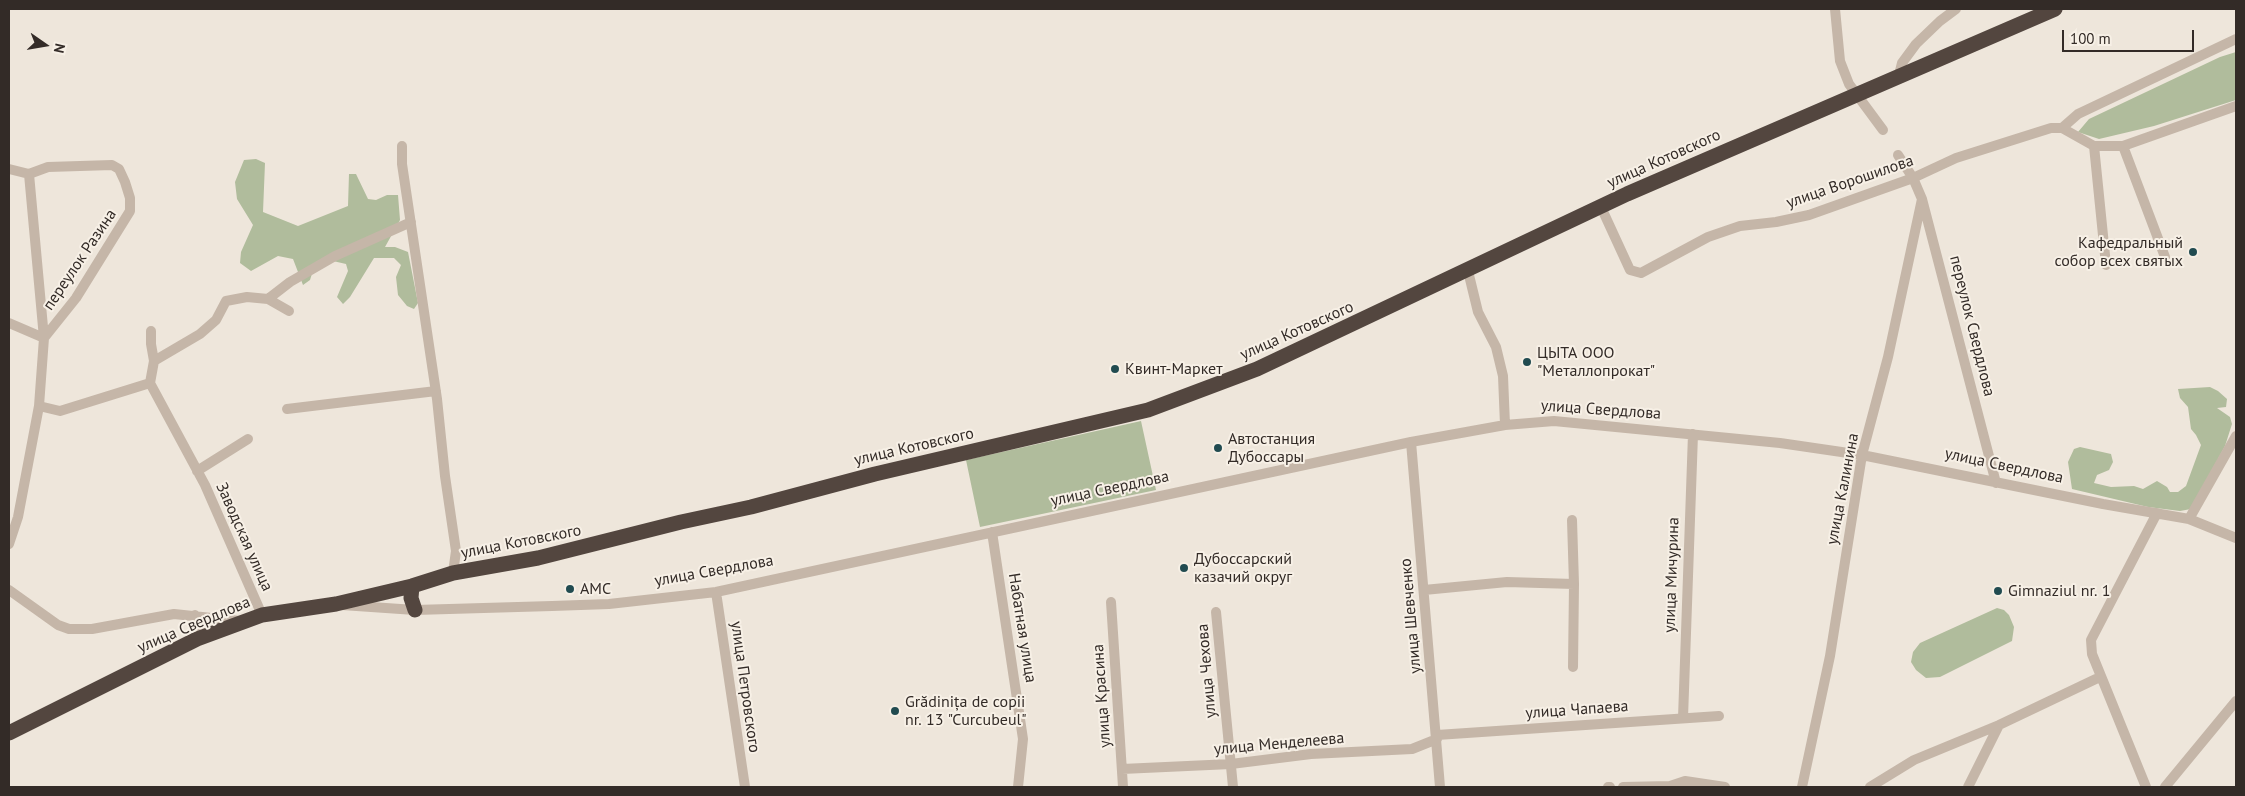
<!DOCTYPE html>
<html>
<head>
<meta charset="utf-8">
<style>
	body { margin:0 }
	#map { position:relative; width:2245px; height:796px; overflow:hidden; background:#eee6db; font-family:"PT Sans",sans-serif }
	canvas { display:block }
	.frame { position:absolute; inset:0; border:10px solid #332b27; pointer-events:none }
	.north { position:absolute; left:20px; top:20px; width:50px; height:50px; -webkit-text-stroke:4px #f7f0e6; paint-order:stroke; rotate:103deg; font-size:14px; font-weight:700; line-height:20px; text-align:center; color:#332b27 }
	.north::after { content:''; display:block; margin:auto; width:18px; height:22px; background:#332b27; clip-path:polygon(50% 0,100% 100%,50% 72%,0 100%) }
	.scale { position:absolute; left:2062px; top:30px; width:132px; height:22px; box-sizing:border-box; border:2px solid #332b27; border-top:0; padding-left:6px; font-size:15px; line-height:18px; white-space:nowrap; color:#332b27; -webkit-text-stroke:4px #f7f0e6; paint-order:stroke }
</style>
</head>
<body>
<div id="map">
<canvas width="2245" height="796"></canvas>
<div class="frame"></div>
<div class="north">N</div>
<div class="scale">100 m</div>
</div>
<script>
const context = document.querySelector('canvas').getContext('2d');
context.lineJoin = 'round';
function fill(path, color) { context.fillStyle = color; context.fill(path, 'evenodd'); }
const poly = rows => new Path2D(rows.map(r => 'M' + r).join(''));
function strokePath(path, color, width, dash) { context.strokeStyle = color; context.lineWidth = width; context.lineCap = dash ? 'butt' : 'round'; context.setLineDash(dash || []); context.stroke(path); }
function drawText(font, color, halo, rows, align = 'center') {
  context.font = font + ' "PT Sans",sans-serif'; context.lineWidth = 4; context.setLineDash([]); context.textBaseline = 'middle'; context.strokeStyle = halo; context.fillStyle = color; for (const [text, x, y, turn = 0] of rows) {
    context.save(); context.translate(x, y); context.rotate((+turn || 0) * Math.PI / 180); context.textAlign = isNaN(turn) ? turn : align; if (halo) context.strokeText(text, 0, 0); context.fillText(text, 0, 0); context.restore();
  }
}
fill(poly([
	[2236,52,2236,100,2154,126,2099,139,2078,132,2089,119,2220,57],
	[256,159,265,163,263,212,298,226,348,206,349,174,356,174,368,199,376,200,387,195,398,195,400,220,385,247,395,247,408,252,418,303,414,309,407,306,398,295,396,277,401,265,394,258,374,258,350,297,343,304,337,297,348,271,346,264,333,261,315,264,310,280,303,285,293,259,278,256,251,271,240,263,241,252,253,225,237,199,235,182,244,160],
	[2210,387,2218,391,2227,399,2226,407,2217,408,2230,417,2232,424,2225,446,2191,509,2180,511,2148,507,2072,489,2068,462,2074,449,2080,447,2111,454,2113,462,2109,470,2097,475,2094,483,2111,487,2134,486,2143,489,2157,481,2167,487,2170,492,2178,492,2186,486,2201,445,2196,435,2191,429,2188,407,2180,398,2178,389],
	[1141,421,1156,490,980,527,966,460],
	[1997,608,2004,610,2009,615,2014,627,2012,641,1940,677,1926,678,1916,670,1911,662,1913,652,1920,643]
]), '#b0bc9c');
strokePath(poly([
	[1835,9,1840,61,1849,84,1883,130],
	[1898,79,1902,63,1916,44,1940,21,1956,9],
	[2062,128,2078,114,2236,39],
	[402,146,402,164,437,399,445,476,456,551,453,573],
	[2094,146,2106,265],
	[2123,146,2165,257],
	[1898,155,1913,178,1922,199,1996,483],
	[9,169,29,174,44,338,39,406,18,517,9,544],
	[1601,207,1630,270,1641,273,1708,237,1740,226,1776,222,1809,215,1913,178,1956,158,2051,128,2062,128,2094,146,2123,146,2236,106],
	[1468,271,1478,312,1496,347,1503,376,1505,425],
	[268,299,290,282,335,256,411,222],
	[9,323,44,338,76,298,130,211,130,198,125,182,119,169,112,165,48,167,29,174],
	[151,331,151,344,154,361],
	[150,383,154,361,200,334,216,320,226,301,247,297,268,299,289,311],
	[39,406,60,411,150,383,205,485,262,615],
	[287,409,436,391],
	[1411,442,1440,787],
	[197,471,248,439],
	[2189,519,2236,436],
	[1572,520,1574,584,1573,667],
	[992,532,1023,739,1018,787],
	[9,590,58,625,69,629,92,629,174,614,240,621],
	[1424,590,1507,582,1574,584],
	[716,592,745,787],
	[1111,602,1123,787],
	[342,605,415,610,552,606,609,604,716,592,1411,442,1505,425,1554,421,1780,443,1862,455,2103,504,2189,519,2236,538],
	[1216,612,1233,787],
	[195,615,199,630,197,639],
	[1683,718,1693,434],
	[1437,735,1719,716],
	[1122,769,1231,764,1311,754,1412,749,1437,739],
	[1608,787,1610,787],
	[1623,787,1670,786,1685,781,1725,787],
	[1802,787,1830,656,1862,455,1888,357,1922,199],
	[1870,787,1914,760,1999,725,2100,677],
	[1968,787,1999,725],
	[2146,787,2092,654,2091,640,2157,513],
	[2165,787,2236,701]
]), '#c5b6a8', 10);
strokePath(poly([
	[412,586,411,598,415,610],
	[9,733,197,639,262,615,336,604,412,586,453,573,538,558,681,522,751,507,875,474,1148,410,1257,369,1627,194,2055,9]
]), '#53463f', 15);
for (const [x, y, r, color] of [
	[2193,252,5,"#214b50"],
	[1527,362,5,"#214b50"],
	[1115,369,5,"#214b50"],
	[1218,448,5,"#214b50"],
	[1184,568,5,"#214b50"],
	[570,589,5,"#214b50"],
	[1998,591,5,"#214b50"],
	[895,711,5,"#214b50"]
]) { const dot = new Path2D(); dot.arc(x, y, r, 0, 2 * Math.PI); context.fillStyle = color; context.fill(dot); strokePath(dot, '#f7f0e6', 2); }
drawText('16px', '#332b27', '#f7f0e6', [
	["улица Котовского",1664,159,-24],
	["улица Ворошилова",1850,182,-19],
	["переулок Разина",80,260,-56],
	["переулок Свердлова",1972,326,76],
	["улица Котовского",1297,331,-24],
	["улица Свердлова",1601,410,4],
	["улица Котовского",914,447,-13],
	["улица Свердлова",2004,466,12],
	["улица Свердлова",1110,489,-12],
	["улица Калинина",1843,489,-79],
	["Заводская улица",244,537,66],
	["улица Котовского",521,542,-11],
	["улица Свердлова",714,571,-10],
	["улица Мичурина",1672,575,-88],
	["улица Шевченко",1411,616,-95],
	["улица Свердлова",194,625,-23],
	["Набатная улица",1022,628,81],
	["улица Чехова",1207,671,-95],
	["улица Петровского",745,687,82],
	["улица Красина",1102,696,-94],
	["улица Чапаева",1577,710,-4],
	["улица Менделеева",1279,744,-5]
]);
drawText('16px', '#332b27', '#f7f0e6', [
	["Кафедральный",2183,243,"right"],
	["собор всех святых",2183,261,"right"],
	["ЦЫТА ООО",1537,353],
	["\"Металлопрокат\"",1537,371],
	["Квинт-Маркет",1125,369],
	["Автостанция",1228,439],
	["Дубоссары",1228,457],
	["Дубоссарский",1194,559],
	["казачий округ",1194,577],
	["AMC",580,589],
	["Gimnaziul nr. 1",2008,591],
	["Grădinița de copii",905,702],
	["nr. 13 \"Curcubeul\"",905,720]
], 'left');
</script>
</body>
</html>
